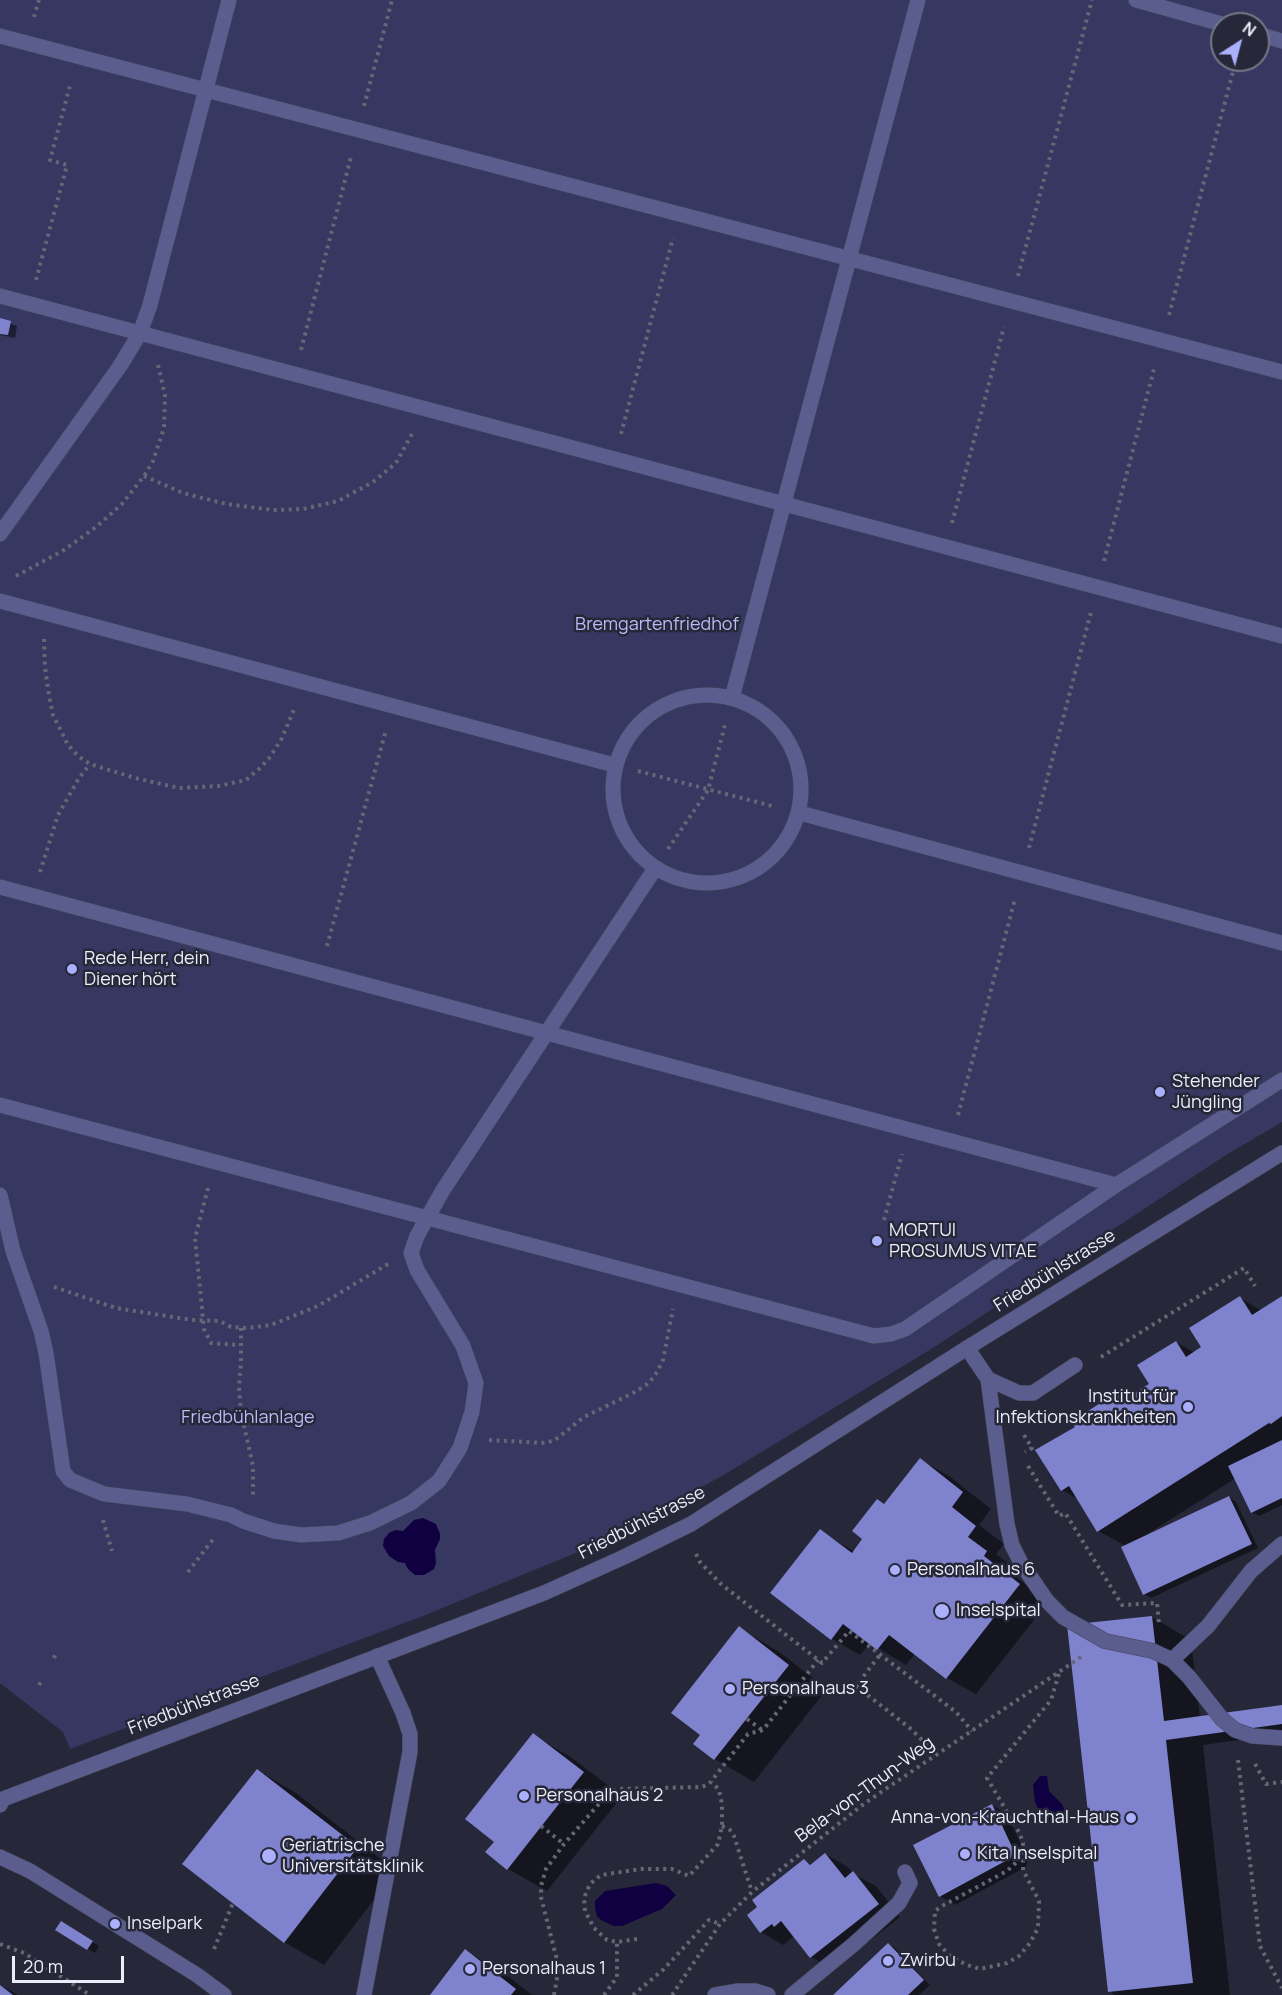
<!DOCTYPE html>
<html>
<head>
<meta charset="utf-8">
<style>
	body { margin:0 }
	#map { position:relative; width:1282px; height:1995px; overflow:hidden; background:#262839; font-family:Manrope,sans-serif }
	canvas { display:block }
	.north { position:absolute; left:1210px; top:12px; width:60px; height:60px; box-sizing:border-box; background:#262839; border:2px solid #757786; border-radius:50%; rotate:36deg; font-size:16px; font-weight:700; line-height:24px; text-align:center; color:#ecedf9 }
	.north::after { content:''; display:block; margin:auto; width:21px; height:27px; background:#aab0fb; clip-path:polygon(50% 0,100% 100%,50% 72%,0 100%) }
	.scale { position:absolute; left:12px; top:1956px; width:112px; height:27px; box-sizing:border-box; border:3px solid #ecedf9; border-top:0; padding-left:8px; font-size:18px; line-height:21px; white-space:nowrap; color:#ecedf9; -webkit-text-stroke:4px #262839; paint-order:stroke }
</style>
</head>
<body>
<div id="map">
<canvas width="1282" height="1995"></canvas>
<div class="north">N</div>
<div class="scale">20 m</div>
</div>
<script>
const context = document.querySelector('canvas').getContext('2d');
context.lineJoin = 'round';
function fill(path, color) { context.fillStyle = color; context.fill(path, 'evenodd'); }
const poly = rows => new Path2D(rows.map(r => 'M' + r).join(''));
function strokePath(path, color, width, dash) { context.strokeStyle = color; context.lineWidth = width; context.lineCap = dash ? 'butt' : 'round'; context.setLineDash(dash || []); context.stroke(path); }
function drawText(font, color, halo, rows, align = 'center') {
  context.font = font + ' Manrope,sans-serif'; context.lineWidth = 5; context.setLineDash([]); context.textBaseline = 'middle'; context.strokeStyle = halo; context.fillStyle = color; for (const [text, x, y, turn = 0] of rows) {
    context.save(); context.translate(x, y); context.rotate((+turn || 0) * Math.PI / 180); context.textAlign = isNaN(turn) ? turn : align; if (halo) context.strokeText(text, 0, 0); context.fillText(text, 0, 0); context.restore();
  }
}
fill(poly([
	[0,0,1282,0,1282,1122,1226,1155,936,1346,722,1476,590,1547,423,1616,70,1749,63,1732,0,1683],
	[1222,24,1258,24,1258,60,1222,60]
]), '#363861');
fill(poly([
	[423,1518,436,1524,440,1534,440,1539,435,1550,436,1563,434,1569,424,1575,415,1575,408,1569,405,1563,398,1562,389,1556,383,1546,384,1539,389,1533,395,1530,403,1531,414,1520],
	[1040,1776,1047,1776,1049,1791,1062,1804,1065,1811,1061,1819,1054,1824,1042,1817,1035,1802,1033,1785],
	[656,1883,667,1886,676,1895,662,1909,622,1926,614,1926,601,1920,597,1916,595,1908,595,1901,605,1891]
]), '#100041');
fill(poly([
	[0,320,17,326,15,338,0,335],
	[1240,1298,1262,1311,1282,1298,1282,1505,1259,1516,1252,1512,1236,1478,1149,1533,1150,1535,1229,1497,1236,1502,1258,1548,1151,1598,1144,1594,1126,1546,1098,1531,1079,1500,1062,1490,1039,1451,1077,1427,1122,1391,1132,1396,1151,1384,1176,1342,1195,1353,1204,1348],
	[920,1460,949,1476,991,1509,979,1525,1004,1544,996,1554,1015,1569,1011,1573,1048,1602,976,1694,947,1678,915,1654,906,1665,870,1643,860,1655,832,1639,820,1531,855,1552,885,1505],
	[1152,1617,1191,1640,1200,1718,1282,1706,1282,1734,1203,1745,1230,1995,1115,1995,1109,1991],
	[739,1628,778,1651,827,1689,754,1782,715,1759,695,1744,702,1734],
	[533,1735,572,1758,622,1796,547,1891,508,1869,488,1852,496,1842],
	[257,1770,296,1793,396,1871,324,1965,284,1942],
	[992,1805,1007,1814,1028,1859,1026,1867,955,1905,940,1896],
	[825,1854,848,1867,853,1874,876,1886,900,1917,834,1969,811,1957,794,1936,783,1945,761,1932,805,1861,812,1865],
	[61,1923,99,1946,95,1953,57,1930],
	[889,1945,896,1949,930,1985,919,1995,835,1995],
	[466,1951,505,1974,532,1995,432,1995],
	[0,1985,18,1995,0,1995]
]), '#0007');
fill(poly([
	[0,318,11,321,8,335,0,334],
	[1240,1296,1252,1315,1282,1296,1282,1416,1271,1424,1269,1423,1097,1532,1069,1486,1061,1491,1035,1450,1075,1427,1071,1422,1122,1389,1128,1397,1149,1384,1137,1365,1176,1341,1186,1357,1201,1347,1189,1328],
	[1282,1440,1282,1498,1251,1513,1228,1466],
	[920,1458,963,1492,952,1507,976,1526,968,1537,987,1551,984,1556,1020,1584,946,1679,889,1635,877,1650,843,1624,831,1640,770,1593,820,1529,852,1553,862,1539,852,1531,877,1499,884,1504],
	[1229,1496,1252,1544,1143,1595,1121,1547],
	[1152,1616,1164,1721,1282,1705,1282,1724,1166,1740,1193,1983,1108,1992,1067,1625],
	[739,1626,789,1665,714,1760,693,1744,700,1735,671,1713],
	[533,1733,584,1772,507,1870,485,1852,494,1842,465,1819],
	[257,1769,358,1847,284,1943,182,1864],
	[992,1804,1013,1849,1011,1858,939,1897,913,1845],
	[825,1853,845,1878,853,1871,879,1904,810,1958,781,1921,774,1927,772,1924,760,1933,747,1915,757,1907,752,1900,804,1859,810,1865],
	[61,1921,93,1941,87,1950,55,1930],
	[888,1943,924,1980,908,1995,833,1995],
	[465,1949,516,1989,511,1995,430,1995],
	[0,1985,13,1995,0,1995]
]), '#7f82cd');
const service = poly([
	[1136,0,1222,24],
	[1258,34,1282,41],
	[0,36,1282,372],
	[0,296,1282,636],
	[0,534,120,366,140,333,150,305,229,0],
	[0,601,614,765],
	'613 789a94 94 0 1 1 188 0a94 94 0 1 1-188 0Z',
	[732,698,918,0],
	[800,813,1282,943],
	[0,887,1116,1185],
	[0,1105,874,1336,891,1334,905,1329,1116,1185,1282,1080],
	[0,1195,13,1251,41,1331,46,1353,63,1471,70,1480,104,1494,187,1504,231,1515,243,1521,274,1531,301,1535,338,1533,370,1523,411,1503,439,1481,460,1448,472,1412,476,1383,463,1346,417,1270,411,1253,417,1236,443,1190,654,870],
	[967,1348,988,1379,1019,1393,1033,1393,1075,1365],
	[988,1379,1007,1524,1012,1545,1021,1563,1047,1601,1063,1617,1105,1641,1153,1651,1172,1660,1189,1677,1222,1719,1235,1730,1252,1736,1282,1738],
	[1172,1660,1208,1626,1251,1571,1282,1544],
	[364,1995,410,1752,410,1734,403,1713,377,1656],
	[715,1995,738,1991,755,1991,768,1995],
	[792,1995,854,1944,899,1903,910,1883,905,1872]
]);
const minor = poly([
	[0,1805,3,1799,544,1593,624,1557,691,1524,967,1348,1282,1153],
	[0,1857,30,1871,197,1975,224,1995]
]);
strokePath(service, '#424454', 16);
strokePath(minor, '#424454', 16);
strokePath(poly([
	[34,17,39,0],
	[364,106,392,0],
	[1018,276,1092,0],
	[36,280,67,165,50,160,71,82],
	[1169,315,1236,60],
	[301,350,351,157],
	[621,434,673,238],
	[144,476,183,493,226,504,273,510,303,509,338,501,373,482,396,463,413,432],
	[952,523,1004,327],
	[1104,561,1155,365],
	[16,576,64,550,96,527,122,504,144,476,153,461,164,428,165,395,158,365],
	[44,639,45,667,49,696,53,715,68,745,78,756,90,764,135,778,179,788,218,786,246,780,260,768,270,757,282,738,295,707],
	[638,771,776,807],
	[1029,848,1091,612],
	[668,849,708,790,726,721],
	[40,872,58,815,79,778,90,764],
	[327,946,386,730],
	[958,1115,1015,899],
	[208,1188,195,1238,204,1329,211,1343,240,1345],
	[884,1220,902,1154],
	[54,1287,116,1308,192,1320,220,1321,231,1327,248,1328,271,1325,318,1306,388,1264],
	[241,1328,241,1363,239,1387,241,1412,253,1466,253,1496],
	[1101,1357,1244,1268,1255,1286],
	[1024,1435,1032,1448,1025,1452],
	[489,1440,545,1443,555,1440,584,1417,635,1392,649,1383,657,1372,663,1360,673,1309],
	[1028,1466,1059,1516,1065,1513,1069,1519,1122,1605,1157,1603,1159,1624],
	[103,1520,112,1551],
	[696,1554,700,1562,721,1584,822,1663,849,1631,956,1712,972,1731],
	[188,1572,214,1538],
	[879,1656,856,1686,911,1729,936,1754],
	[54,1658,56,1653],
	[39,1685,42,1679],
	[747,1719,762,1730],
	[1238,1760,1260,1946,1282,1988],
	[1255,1764,1266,1784,1282,1782],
	[541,1826,564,1844],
	[722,1826,730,1830,734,1836,752,1892],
	[1023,1852,1023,1870,1039,1901,1038,1928,1030,1943,1019,1956,1007,1963,980,1969,967,1965,950,1956,939,1944,934,1929,935,1911,942,1906,1007,1871,1022,1857,1023,1843,1020,1834,987,1778,1051,1700,1060,1670],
	[637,1939,617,1942,607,1940,594,1928,585,1911,584,1898,590,1884,601,1875,641,1869,672,1869,689,1876,718,1844,722,1826,722,1804,719,1790,712,1782],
	[0,1944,24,1953,90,1995],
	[214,1949,233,1903],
	[554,1995,558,1973,557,1960,541,1897,541,1886,546,1869,564,1844,605,1797,617,1789,702,1787,709,1784,748,1734,763,1730,818,1660],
	[604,1995,617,1977,617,1942],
	[633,1995,664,1969,709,1920,720,1924],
	[672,1995,720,1924,752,1892,865,1803,1081,1657]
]), '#656776', 4, [3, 4.5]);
strokePath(service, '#5a5d8e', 15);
strokePath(minor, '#5a5d8e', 15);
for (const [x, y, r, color] of [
	[72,969,6,"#aab0fb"],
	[1160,1092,6,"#aab0fb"],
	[877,1241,6,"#aab0fb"],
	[1188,1407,6,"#aab0fb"],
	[895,1570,6,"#aab0fb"],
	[942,1611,8,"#aab0fb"],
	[730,1689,6,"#aab0fb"],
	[524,1796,6,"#aab0fb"],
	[1131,1818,6,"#aab0fb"],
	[965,1854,6,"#aab0fb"],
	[269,1856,8,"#aab0fb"],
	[115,1924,6,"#aab0fb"],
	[888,1961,6,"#aab0fb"],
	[470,1969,6,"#aab0fb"]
]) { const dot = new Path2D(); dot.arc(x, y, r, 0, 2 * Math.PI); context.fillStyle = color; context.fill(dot); strokePath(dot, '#262839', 2); }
drawText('18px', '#b7bcf8', '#262839', [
	["Bremgartenfriedhof",657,625],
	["Friedbühlanlage",248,1418]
]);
drawText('18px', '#ecedf9', '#262839', [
	["Rede Herr, dein",84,959],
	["Diener hört",84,980],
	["Stehender",1172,1082],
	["Jüngling",1172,1103],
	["MORTUI",889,1231],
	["PROSUMUS VITAE",889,1252],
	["Institut für",1176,1397,"right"],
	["Infektionskrankheiten",1176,1418,"right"],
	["Personalhaus 6",907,1570],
	["Inselspital",956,1611],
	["Personalhaus 3",742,1689],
	["Personalhaus 2",536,1796],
	["Anna-von-Krauchthal-Haus",1119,1818,"right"],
	["Geriatrische",282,1846],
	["Universitätsklinik",282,1867],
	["Kita Inselspital",977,1854],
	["Inselpark",127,1924],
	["Zwirbu",900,1961],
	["Personalhaus 1",482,1969]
], 'left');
drawText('18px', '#ecedf9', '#262839', [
	["Friedbühlstrasse",1055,1271,-32],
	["Friedbühlstrasse",642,1523,-27],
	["Friedbühlstrasse",194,1705,-21],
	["Bela-von-Thun-Weg",865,1790,-36]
]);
</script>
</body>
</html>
